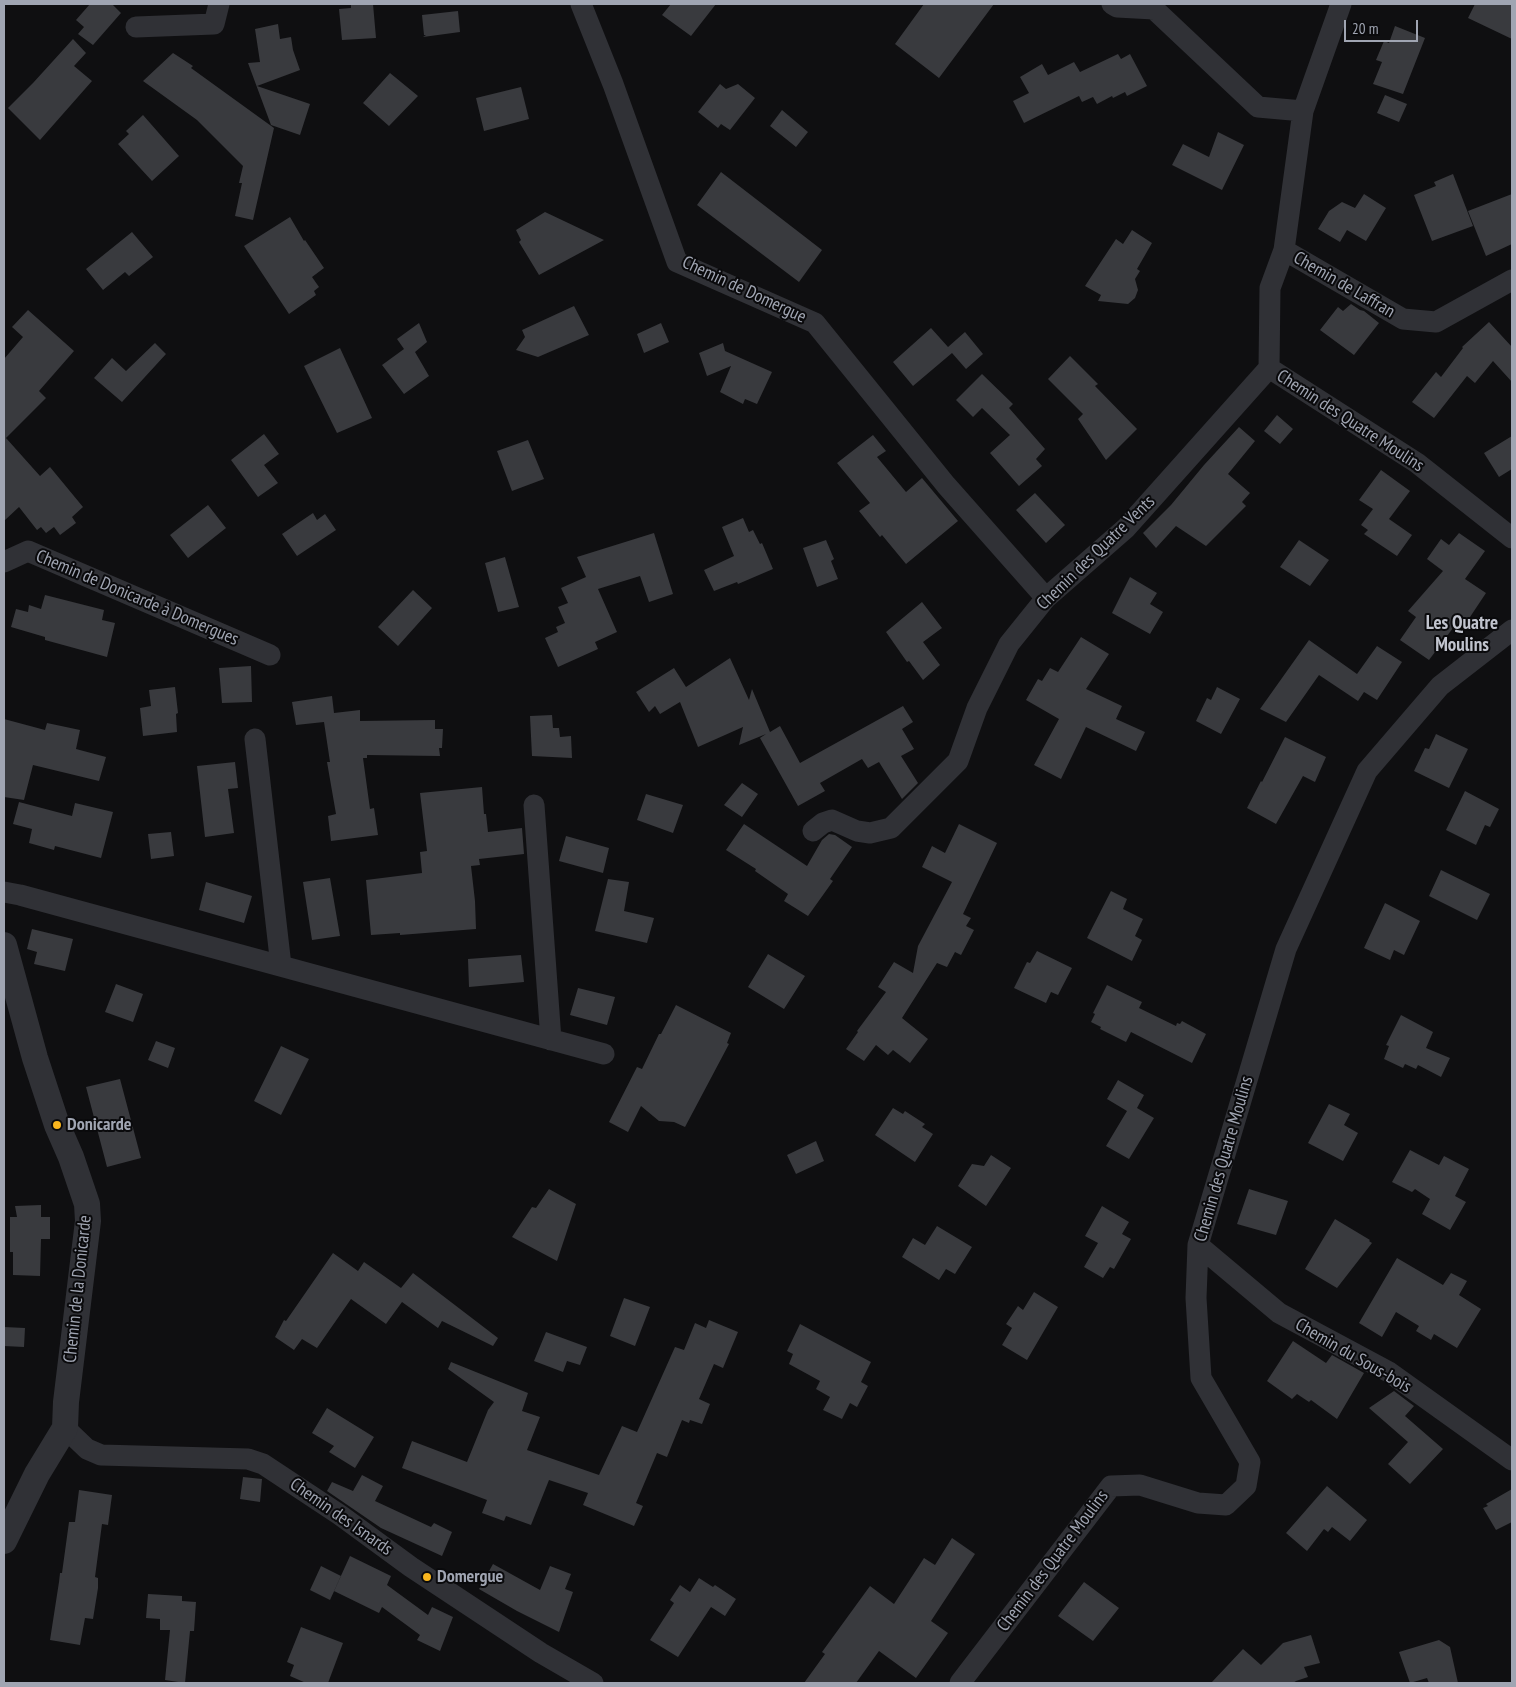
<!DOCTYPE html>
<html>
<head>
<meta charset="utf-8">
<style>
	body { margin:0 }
	#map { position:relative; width:1516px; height:1687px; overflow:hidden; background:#0f0f11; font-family:"PT Sans Narrow",sans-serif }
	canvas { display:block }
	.frame { position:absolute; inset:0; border:5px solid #a0a5b2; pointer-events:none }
	.scale { position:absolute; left:1344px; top:20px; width:74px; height:22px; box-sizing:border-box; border:2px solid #a0a5b2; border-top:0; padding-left:6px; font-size:15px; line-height:18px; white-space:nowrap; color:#a0a5b2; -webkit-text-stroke:4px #0a0a0c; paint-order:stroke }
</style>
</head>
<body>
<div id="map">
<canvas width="1516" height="1687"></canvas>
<div class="frame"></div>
<div class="scale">20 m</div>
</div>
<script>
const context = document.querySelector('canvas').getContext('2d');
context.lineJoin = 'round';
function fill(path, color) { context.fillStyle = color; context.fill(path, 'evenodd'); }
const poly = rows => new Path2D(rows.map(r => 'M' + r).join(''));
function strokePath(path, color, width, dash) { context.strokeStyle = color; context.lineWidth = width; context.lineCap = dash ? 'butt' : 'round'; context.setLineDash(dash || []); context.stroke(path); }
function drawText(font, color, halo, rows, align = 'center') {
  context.font = font + ' "PT Sans Narrow",sans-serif'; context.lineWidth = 4; context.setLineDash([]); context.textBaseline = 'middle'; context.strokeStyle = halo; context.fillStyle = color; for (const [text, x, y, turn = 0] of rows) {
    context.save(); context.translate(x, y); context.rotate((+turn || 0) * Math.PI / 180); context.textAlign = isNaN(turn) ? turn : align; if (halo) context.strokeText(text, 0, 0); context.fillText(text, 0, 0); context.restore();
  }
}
fill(poly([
	[90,4,112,4,121,13,93,45,78,34,84,27,76,20],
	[351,4,373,4,376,38,342,40,339,9,351,8],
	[671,4,716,4,691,36,662,15],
	[924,4,994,4,939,78,895,44],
	[1475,4,1512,4,1512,39,1468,18],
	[458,11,460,32,423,37,426,35,424,35,422,15],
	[278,24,280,39,291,37,293,50,300,70,257,86,310,104,300,135,271,125,248,63,260,62,255,29],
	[1395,26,1425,38,1403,94,1373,84,1382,62,1376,60,1384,41,1389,43],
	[73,39,86,53,74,66,92,81,40,140,8,108,33,83],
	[173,53,193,66,191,68,274,128,253,220,235,216,242,183,239,183,243,166,197,120,143,81],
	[1118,54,1121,59,1130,54,1147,86,1127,96,1125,92,1113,98,1112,96,1097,104,1093,97,1082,102,1079,96,1024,123,1013,101,1029,93,1020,77,1042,64,1048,75,1074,62,1080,72],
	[390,73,418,96,389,126,363,103],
	[720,84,726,89,738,84,755,98,730,130,721,124,718,128,698,112],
	[521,87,529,119,484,131,476,98],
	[1385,95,1407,104,1399,122,1377,113],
	[782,110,808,132,796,147,770,126],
	[143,115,179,156,152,181,118,144,129,134,126,131],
	[1218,132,1244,145,1222,190,1172,165,1183,144,1209,157],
	[721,172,822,250,799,282,697,205],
	[1453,174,1473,226,1432,241,1414,195,1436,186,1434,182],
	[1364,194,1386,208,1366,241,1347,230,1340,242,1318,229,1329,211,1342,202,1355,208],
	[1512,194,1512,244,1486,256,1468,211],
	[545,212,564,221,604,240,539,275,519,242,521,240,516,230],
	[290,217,304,241,305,240,324,268,312,277,319,287,314,291,316,295,289,314,244,246],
	[1132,230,1152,243,1137,269,1140,271,1135,279,1138,290,1135,298,1128,304,1098,301,1101,295,1085,286,1116,239,1123,244],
	[132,232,153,257,129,276,125,272,103,290,86,269],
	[1351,304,1360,310,1364,311,1379,323,1354,355,1320,330,1338,307,1343,311],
	[574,306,589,335,538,357,516,350,525,337,522,330],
	[28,310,74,351,39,391,46,398,6,438,40,476,50,467,83,507,72,517,76,523,60,535,54,527,46,533,41,527,37,530,19,507,4,521,4,359,23,337,12,327],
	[1489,322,1512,347,1512,382,1493,361,1475,383,1467,376,1434,418,1412,402,1436,372,1441,377,1463,348,1462,347],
	[419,323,427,342,415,352,429,376,404,394,382,365,404,349,397,339],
	[661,323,669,342,644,353,637,334],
	[931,328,948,347,965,332,983,354,966,369,952,353,913,386,893,362],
	[155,343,166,354,122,402,94,378,112,358,126,371],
	[723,343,725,351,772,372,757,404,745,399,743,404,720,392,731,366,707,376,699,353],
	[340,348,372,418,337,433,304,366],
	[1070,356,1098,384,1095,386,1137,429,1106,460,1078,419,1083,414,1048,379],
	[982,374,1013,404,1009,408,1045,449,1036,459,1042,466,1019,486,990,453,1010,435,982,408,973,417,956,400],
	[1277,415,1293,429,1280,444,1264,431],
	[1239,427,1255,441,1228,474,1250,493,1242,502,1246,506,1206,546,1176,526,1156,548,1143,533,1171,505,1204,465],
	[264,434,279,454,264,465,278,483,258,497,231,460],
	[873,435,886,451,877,457,906,492,922,478,958,521,906,564,882,535,880,537,859,511,870,503,837,463],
	[1512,436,1512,469,1499,477,1484,453],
	[528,440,544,479,512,491,497,451],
	[1381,470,1410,491,1389,519,1412,535,1397,556,1364,534,1368,530,1361,525,1373,509,1359,500],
	[1035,493,1065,525,1046,543,1016,510],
	[208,505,226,528,188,558,170,535],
	[313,513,317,520,325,514,336,530,297,556,282,534],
	[743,518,749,532,753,530,760,544,762,543,773,569,738,584,737,582,714,591,704,570,734,556,722,527],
	[654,533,673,594,649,602,640,576,598,589,617,632,595,642,598,649,558,667,545,638,558,632,556,627,565,623,558,607,568,603,561,588,586,577,577,557],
	[1459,533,1485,551,1465,579,1486,593,1460,632,1453,628,1429,660,1400,640,1416,617,1408,611,1443,571,1427,559,1441,539,1449,545],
	[826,540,834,559,831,561,838,579,817,587,803,548],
	[1299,540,1329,560,1310,586,1280,567],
	[505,557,519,607,498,612,485,563],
	[1130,577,1157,593,1150,604,1163,612,1150,634,1112,613],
	[413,590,432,608,398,646,378,627],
	[45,595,104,610,102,620,115,623,107,657,45,640,45,637,11,627,16,609,28,612,29,605,41,609],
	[922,602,942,628,923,642,940,665,923,680,909,661,907,662,886,632],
	[1081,637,1109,654,1086,689,1122,706,1116,719,1145,732,1136,751,1086,727,1061,779,1034,765,1059,719,1026,700,1038,679,1042,681,1050,668,1058,672],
	[1309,640,1357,674,1377,646,1402,662,1377,700,1364,692,1358,701,1319,675,1286,722,1260,709],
	[730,658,749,700,752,689,770,732,780,726,800,763,903,706,913,722,902,729,914,749,901,756,918,783,902,799,879,762,868,768,862,759,820,783,825,791,798,806,760,738,766,734,739,745,743,727,698,747,680,702,660,714,655,706,649,712,636,692,674,668,686,687],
	[251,666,252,702,222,703,219,668],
	[175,687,178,713,176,714,177,732,143,736,140,708,151,706,149,690],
	[1217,687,1240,699,1221,734,1196,721,1207,698,1211,700],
	[332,696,334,713,360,710,360,721,435,720,435,729,443,729,442,748,439,748,440,756,367,755,367,758,363,758,370,809,374,808,378,835,331,841,328,816,336,814,327,762,330,762,324,722,296,725,292,702],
	[552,715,553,728,559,728,560,737,571,736,572,758,532,756,530,716],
	[4,719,45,730,47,723,80,730,76,749,106,757,99,781,33,765,24,800,4,797],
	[1436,734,1468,749,1449,788,1414,771,1425,748,1429,749],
	[1285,737,1326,757,1315,782,1303,776,1276,824,1247,808,1261,781,1262,782],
	[235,762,238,788,228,789,234,833,205,837,197,766],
	[742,783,758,794,742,817,724,805],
	[482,787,484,814,486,814,488,832,522,828,524,854,479,859,480,865,471,866,475,901,476,929,400,935,400,933,371,935,366,880,422,873,420,852,427,851,420,793],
	[1465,791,1499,809,1490,827,1485,825,1476,845,1446,830],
	[646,794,683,805,673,833,637,820],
	[19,802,72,816,75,803,113,812,101,858,55,846,54,850,29,843,32,829,13,824],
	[744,824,807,866,822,840,829,834,835,835,852,847,830,879,833,881,808,916,784,901,788,894,755,871,756,869,726,850],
	[959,824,997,843,963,914,971,918,966,926,974,930,961,955,955,952,947,967,937,963,902,1018,928,1039,910,1063,893,1050,888,1055,876,1045,864,1061,846,1049,858,1032,857,1031,886,992,878,987,894,962,913,973,918,946,952,882,922,867,932,846,945,853],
	[171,832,174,856,151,859,148,834],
	[566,836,609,848,603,873,559,861],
	[1441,870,1490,894,1477,920,1429,896],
	[330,878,340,936,312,940,303,882],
	[608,879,629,882,624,911,654,918,647,943,595,931],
	[206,882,252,896,244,923,199,910],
	[1111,891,1127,899,1123,909,1143,919,1135,936,1142,940,1132,961,1087,938],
	[1385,903,1420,921,1404,955,1394,950,1390,960,1364,948],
	[32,929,73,939,65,971,34,964,37,952,27,949],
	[1037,951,1072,968,1058,995,1051,992,1046,1003,1014,988,1027,962,1030,963],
	[768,954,805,976,784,1009,748,987],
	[521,955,524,982,469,987,468,959],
	[116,984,143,994,133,1022,105,1012],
	[1107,985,1142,1002,1139,1008,1176,1026,1177,1023,1180,1024,1182,1021,1206,1034,1192,1063,1131,1032,1126,1042,1100,1029,1101,1027,1091,1022,1095,1014,1093,1013],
	[578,988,615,997,607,1025,570,1015],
	[676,1005,731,1033,727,1043,729,1044,685,1127,674,1122,659,1121,641,1106,628,1132,609,1122,637,1067,642,1069,659,1034,661,1034],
	[1401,1015,1433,1032,1426,1048,1450,1058,1441,1077,1418,1065,1416,1069,1405,1064,1403,1068,1384,1059,1389,1046,1386,1045],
	[156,1041,175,1048,168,1068,148,1060],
	[281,1046,309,1059,281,1115,254,1101],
	[120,1079,141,1158,107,1167,86,1087],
	[1118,1080,1144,1095,1137,1108,1154,1118,1129,1159,1106,1146,1127,1111,1107,1099],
	[1329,1104,1350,1114,1344,1125,1358,1133,1343,1161,1308,1143],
	[893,1108,903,1114,905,1111,925,1124,922,1127,933,1134,915,1162,875,1135],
	[816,1141,824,1161,796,1174,787,1155],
	[1410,1150,1439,1165,1444,1156,1469,1169,1455,1196,1466,1202,1450,1230,1422,1214,1430,1199,1415,1189,1412,1192,1392,1182],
	[991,1155,1011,1168,986,1206,958,1186,972,1164,984,1166],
	[549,1189,576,1204,557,1261,512,1237,532,1207,536,1208],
	[1249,1189,1288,1201,1276,1235,1237,1224],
	[41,1205,41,1217,50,1217,50,1239,41,1239,40,1276,13,1275,13,1252,10,1252,10,1217,17,1217,15,1206],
	[1102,1206,1129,1222,1122,1234,1131,1239,1114,1269,1110,1267,1103,1278,1084,1267,1098,1243,1085,1236],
	[1335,1219,1370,1240,1369,1241,1372,1243,1337,1288,1305,1269],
	[937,1226,972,1247,955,1274,946,1269,939,1280,902,1257,913,1238,925,1245],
	[333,1253,358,1271,364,1262,401,1288,413,1273,498,1338,493,1346,442,1321,438,1328,402,1302,386,1324,351,1299,317,1348,302,1339,294,1350,275,1337,284,1320,286,1321],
	[1397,1258,1443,1285,1451,1273,1467,1281,1459,1295,1481,1309,1457,1348,1434,1334,1431,1340,1416,1331,1419,1326,1396,1312,1382,1337,1359,1323],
	[1034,1292,1058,1307,1027,1360,1002,1345,1012,1328,1006,1324,1018,1306,1023,1310],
	[624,1298,650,1307,635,1346,610,1336],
	[709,1320,738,1332,723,1368,714,1364,699,1399,710,1404,702,1424,690,1420,689,1423,682,1420,667,1457,657,1453,636,1503,643,1506,634,1526,583,1505,588,1493,549,1480,531,1525,506,1516,504,1521,482,1513,487,1500,402,1468,412,1441,467,1462,488,1410,494,1402,448,1369,451,1362,528,1393,522,1411,540,1417,527,1450,599,1475,622,1426,637,1432,675,1347,684,1350,695,1323,706,1328],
	[800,1324,871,1362,861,1382,868,1386,857,1407,850,1403,842,1419,823,1410,830,1397,816,1389,820,1381,789,1364,793,1354,787,1351],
	[4,1327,25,1328,24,1347,4,1346],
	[546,1332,587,1347,580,1365,567,1361,563,1372,534,1361],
	[1293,1341,1326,1363,1332,1355,1364,1373,1337,1419,1311,1400,1309,1402,1297,1394,1292,1399,1267,1381],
	[1394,1391,1414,1406,1405,1416,1443,1449,1410,1484,1388,1464,1408,1442,1369,1408],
	[327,1408,374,1437,355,1468,329,1452,334,1446,312,1433],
	[362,1475,383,1486,375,1501,431,1527,434,1523,452,1532,442,1556,381,1528,327,1491,332,1482,353,1491],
	[243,1477,262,1479,260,1502,240,1499],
	[1327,1486,1367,1520,1350,1541,1332,1527,1328,1532,1324,1529,1307,1551,1286,1533],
	[1512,1489,1512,1522,1496,1530,1483,1508,1488,1506,1486,1504],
	[79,1490,112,1495,108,1525,102,1524,95,1577,98,1578,98,1588,93,1619,85,1618,80,1645,50,1640,59,1582,60,1573,62,1573,69,1522,75,1522],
	[952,1538,975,1554,931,1621,948,1633,916,1678,879,1651,856,1683,804,1683,825,1654,822,1652,870,1586,894,1604,924,1558,935,1565],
	[350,1556,391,1576,387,1585,428,1615,432,1607,453,1617,440,1651,417,1640,420,1635,382,1607,379,1613,334,1591],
	[493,1564,540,1590,550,1566,571,1574,565,1589,573,1592,559,1632,517,1611,479,1589],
	[321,1566,341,1576,330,1600,310,1590],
	[699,1578,713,1587,715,1585,736,1599,725,1616,711,1607,678,1657,650,1640,674,1603,670,1600,680,1585,690,1592],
	[1084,1582,1119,1608,1093,1641,1058,1616],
	[148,1594,182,1596,182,1601,196,1602,194,1631,190,1631,185,1683,165,1680,170,1630,160,1630,160,1619,146,1618],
	[301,1627,343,1643,328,1683,306,1683,290,1676,294,1665,287,1662],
	[1311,1635,1320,1663,1304,1667,1308,1677,1296,1681,1293,1683,1211,1683,1243,1649,1261,1665,1283,1643],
	[1439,1640,1450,1647,1458,1683,1429,1683,1427,1678,1410,1683,1399,1652]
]), '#393a3e');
strokePath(poly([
	[581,4,613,84,677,262,815,323,946,485,1046,598],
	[1112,4,1117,7,1154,9,1258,107,1303,111],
	[136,27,214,24,219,4],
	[1284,250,1403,319,1436,322,1512,280],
	[1269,368,1270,288,1284,250,1303,111,1341,4],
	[1269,368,1417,463,1512,538],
	[4,562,28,551,270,655],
	[255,739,281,966],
	[534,805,551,1040],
	[813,831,823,823,832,820,857,831,870,833,891,828,958,761,977,708,1009,644,1046,598,1126,528,1269,368],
	[4,892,20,895,604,1054],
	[1198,1245,1279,1313,1389,1372,1512,1460],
	[65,1428,87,1449,101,1455,248,1459,263,1464,340,1515,411,1567,541,1653,593,1683],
	[960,1683,1111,1486,1140,1485,1198,1503,1226,1505,1246,1486,1250,1462,1201,1378,1196,1298,1198,1245,1286,949,1367,771,1440,686,1512,630]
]), '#303136', 21);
strokePath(poly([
	[4,945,35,1058,57,1125,71,1157,87,1204,88,1221,66,1402,65,1428,37,1474,4,1541]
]), '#303136', 26);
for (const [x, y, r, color] of [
	[57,1125,5,"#fab61e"],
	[427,1577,5,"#fab61e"]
]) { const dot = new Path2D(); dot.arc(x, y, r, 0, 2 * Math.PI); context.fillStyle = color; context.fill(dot); strokePath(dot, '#0a0a0c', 2); }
drawText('18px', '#a0a5b2', '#0a0a0c', [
	["Chemin de Laffran",1344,285,30],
	["Chemin de Domergue",744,290,25],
	["Chemin des Quatre Moulins",1350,421,33],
	["Chemin des Quatre Vents",1096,553,-44],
	["Chemin de Donicarde à Domergues",137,598,23],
	["Chemin des Quatre Moulins",1224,1159,-74],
	["Chemin de la Donicarde",78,1289,-84],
	["Chemin du Sous-bois",1353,1356,30],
	["Chemin des Isnards",341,1517,35],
	["Chemin des Quatre Moulins",1053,1561,-53]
]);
drawText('bold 18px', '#a0a5b2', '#0a0a0c', [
	["Donicarde",67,1125],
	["Domergue",437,1577]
], 'left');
drawText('bold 19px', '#c1c4ce', '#0a0a0c', [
	["Les Quatre",1462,624],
	["Moulins",1462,646]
]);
</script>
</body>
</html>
